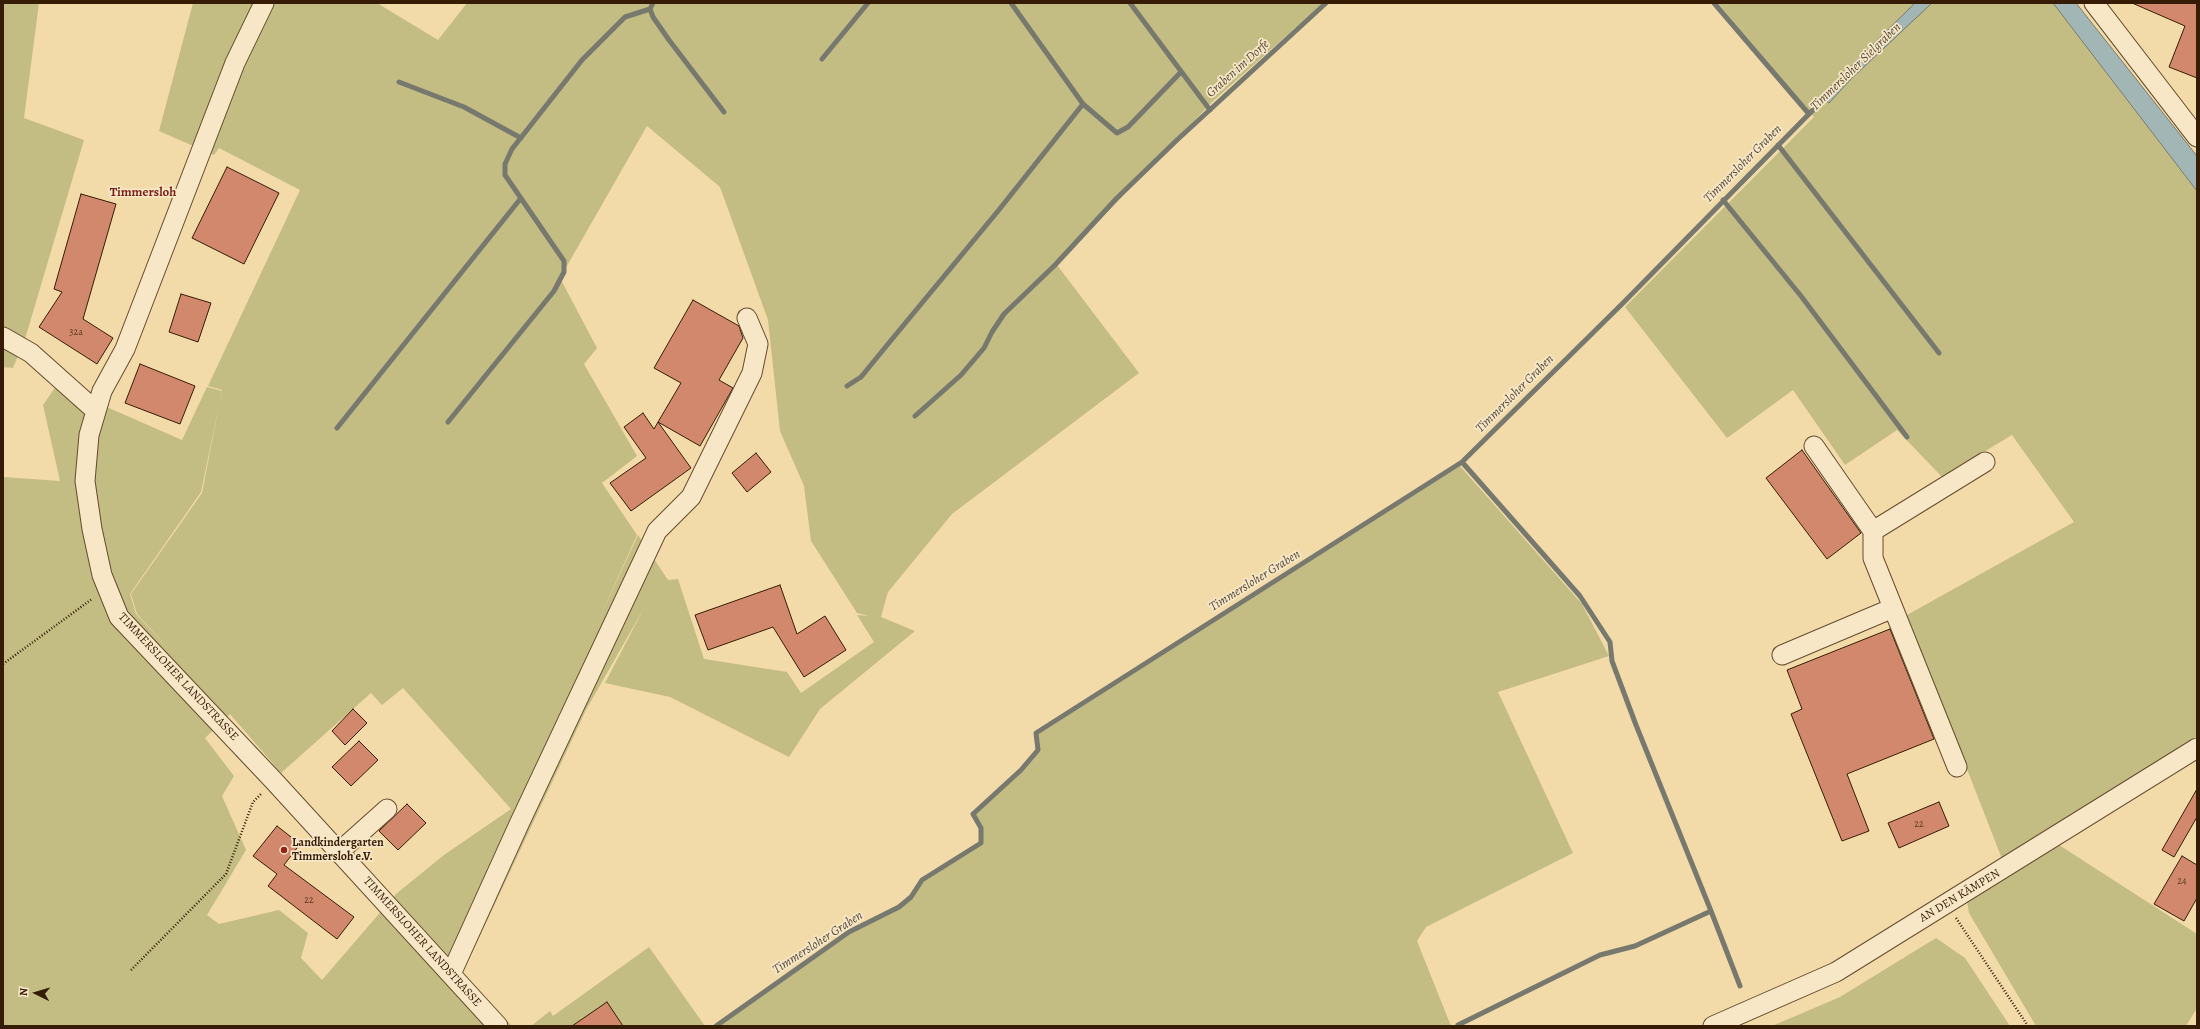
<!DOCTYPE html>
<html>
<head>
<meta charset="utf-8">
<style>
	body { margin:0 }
	#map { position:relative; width:2200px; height:1029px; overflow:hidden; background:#f3daa9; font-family:Alegreya,serif }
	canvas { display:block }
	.frame { position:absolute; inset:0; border:4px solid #361c05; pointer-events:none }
	.north { position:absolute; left:16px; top:973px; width:40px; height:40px; -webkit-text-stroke:3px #f7e7c7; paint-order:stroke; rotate:275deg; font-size:11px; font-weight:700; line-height:16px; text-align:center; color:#361c05 }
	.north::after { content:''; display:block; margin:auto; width:14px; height:18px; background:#361c05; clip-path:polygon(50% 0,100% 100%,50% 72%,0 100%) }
</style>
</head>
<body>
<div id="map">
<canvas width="2200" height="1029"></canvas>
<div class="frame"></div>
<div class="north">N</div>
</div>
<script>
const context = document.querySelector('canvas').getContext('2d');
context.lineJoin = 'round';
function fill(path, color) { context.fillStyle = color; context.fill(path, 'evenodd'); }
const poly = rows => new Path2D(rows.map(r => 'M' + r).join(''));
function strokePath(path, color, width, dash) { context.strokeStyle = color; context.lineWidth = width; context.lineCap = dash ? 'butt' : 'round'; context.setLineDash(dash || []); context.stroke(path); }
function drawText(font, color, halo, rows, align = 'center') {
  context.font = font + ' Alegreya,serif'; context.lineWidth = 3.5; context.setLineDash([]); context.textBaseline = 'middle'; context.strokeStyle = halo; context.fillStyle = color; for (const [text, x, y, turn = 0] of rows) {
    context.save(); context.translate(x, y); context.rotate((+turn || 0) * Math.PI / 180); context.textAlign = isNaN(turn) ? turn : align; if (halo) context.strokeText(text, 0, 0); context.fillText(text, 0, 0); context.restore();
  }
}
fill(poly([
	[3,3,39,3,24,118,84,140,25,339,13,368,3,367],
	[193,3,377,3,438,40,467,3,1323,3,1212,102,1057,265,1139,373,952,514,888,592,881,617,915,631,820,709,789,757,670,697,605,683,644,608,586,710,462,974,512,1026,3,1026,3,477,60,481,43,405,64,375,93,401,182,440,207,387,222,391,201,492,130,594,136,614,171,651,137,614,131,594,202,493,222,390,208,386,300,190,219,148,214,155,159,131],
	[647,126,720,187,768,320,780,431,804,486,811,541,857,613,869,616,857,615,874,642,801,693,787,672,704,659,678,579,668,580,638,535,599,619,637,535,602,483,637,456,584,364,597,348,560,278],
	[403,688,511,809,444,855,396,894,322,980,301,958,308,933,279,910,219,924,207,915,246,850,222,796,234,776,205,738,230,714,281,773,371,693,382,705],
	[1718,3,2053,3,2197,191,2197,736,2002,859,1907,615,2074,522,2012,435,1942,477,1897,430,1845,465,1793,390,1727,438,1625,307,1814,117],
	[1460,466,1582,604,1609,656,1498,692,1573,853,1426,927,1417,941,1451,1026,719,1026,850,934,900,909,913,897,923,882,982,842,983,827,975,813,1023,771,1039,751,1037,735],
	[2056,843,2197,934,2197,1008,2186,1026,2036,1026,1969,913,1967,901],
	[1936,938,1965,958,2010,1026,1772,1026,1840,997],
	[649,947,705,1026,531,1026,550,1011,553,1016]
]), '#c3bd83');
const water = poly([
	[1915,3,1932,3,1851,79,1829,103,1823,99,1822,95,1915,3],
	[2053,3,2076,3,2197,156,2197,191,2053,3]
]);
fill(water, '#a2b7b5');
strokePath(water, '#77796f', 1);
strokePath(poly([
	[1011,3,1083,104],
	[1130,3,1210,110],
	[1714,3,1809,114,1828,95],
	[650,9,653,17,669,40,724,112],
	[822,59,868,3],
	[399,82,464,107,521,138],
	[1778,145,1939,353],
	[1723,200,1801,296,1907,437],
	[847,386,861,377,888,344,998,211,1083,104,1117,133,1128,127,1181,72],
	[915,416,961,375,984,348,992,332,1004,314,1055,265,1116,199,1177,140,1326,3],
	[448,422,554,291,564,272,564,261,505,175,505,164,512,149,582,60,625,17,650,9,653,3],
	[337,428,521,198],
	[1711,911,1740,986],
	[1458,1025,1600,955,1635,946,1711,911,1636,725,1612,661,1610,642,1580,596,1462,462],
	[716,1026,849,932,899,907,911,897,922,880,981,843,981,828,973,814,1021,770,1038,750,1036,733,1462,462,1623,303,1809,114]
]), '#77796f', 5);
const building = poly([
	[2132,3,2197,3,2197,78,2169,67,2185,26,2132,3],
	[227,167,279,193,244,264,192,238,227,167],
	[81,194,116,204,83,319,113,338,97,364,39,327,62,292,54,289,81,194],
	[181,294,211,303,198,342,169,332,181,294],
	[693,300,739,326,743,338,719,380,733,388,700,446,658,422,681,383,654,368,693,300],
	[140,364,195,386,180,424,125,403,140,364],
	[643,413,654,429,658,422,691,468,631,511,610,483,646,458,624,427,643,413],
	[1802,450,1861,533,1827,559,1766,478,1802,450],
	[756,453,771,472,747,492,732,473,756,453],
	[780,585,797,634,825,616,846,650,804,677,773,627,708,650,695,615,780,585],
	[1890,629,1934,739,1847,774,1869,831,1842,841,1791,714,1802,709,1787,670,1890,629],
	[353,709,367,723,345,745,332,731,353,709],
	[359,741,378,760,351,786,332,767,359,741],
	[2197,789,2197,817,2174,857,2162,850,2197,789],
	[1939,802,1949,826,1899,848,1888,823,1939,802],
	[407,804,426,823,398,850,379,831,407,804],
	[277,826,300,844,284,865,354,917,337,939,268,886,277,874,253,856,277,826],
	[2182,856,2197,865,2197,898,2184,921,2154,904,2182,856],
	[607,1002,623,1026,572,1026,607,1002]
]);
fill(building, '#d1886c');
strokePath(building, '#361c05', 1);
const minor = poly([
	[264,3,235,63,125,349,102,391,89,435,85,481,92,529,102,575,119,617,274,781,498,1026],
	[2094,3,2197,137],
	[3,337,31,353,96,411],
	[1814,446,1873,531,1873,558,1957,767],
	[1873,531,1985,462],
	[1782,655,1893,608],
	[340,851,387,809],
	[451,974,520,822,657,531,691,497,752,373,758,344,747,318],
	[1713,1026,1836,972,2197,748]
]);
strokePath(minor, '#654c2e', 21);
strokePath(poly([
	[3,664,92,599],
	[1956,918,2028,1026],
	[131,970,226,874,253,802,261,794]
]), '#361c05', 2.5, [1, 2]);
strokePath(minor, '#f7e7c7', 19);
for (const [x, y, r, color] of [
	[284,850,4,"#8f2418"]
]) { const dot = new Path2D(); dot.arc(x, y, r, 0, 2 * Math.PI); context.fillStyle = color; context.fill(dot); strokePath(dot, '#f7e7c7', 1.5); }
drawText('10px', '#5d371f', null, [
	["32a",76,333],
	["22",1919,825],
	["24",2182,882],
	["22",309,901]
]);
drawText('12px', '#361c05', '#f7e7c7', [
	["TIMMERSLOHER LANDSTRASSE",178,677,47],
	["AN DEN KÄMPEN",1960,896,-31],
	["TIMMERSLOHER LANDSTRASSE",422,942,48]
]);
drawText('bold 12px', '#361c05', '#f7e7c7', [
	["Landkindergarten",292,843],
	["Timmersloh e.V.",292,857]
], 'left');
drawText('italic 13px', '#564a3a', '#f7e7c7', [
	["Timmersloher Sielgraben",1856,67,-44],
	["Graben im Dorfe",1238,69,-42],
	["Timmersloher Graben",1743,164,-45],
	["Timmersloher Graben",1515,394,-45],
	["Timmersloher Graben",1255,581,-32],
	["Timmersloher Graben",818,943,-33]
]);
drawText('bold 13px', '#7a1f14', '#f7e7c7', [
	["Timmersloh",143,193]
]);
</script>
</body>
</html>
